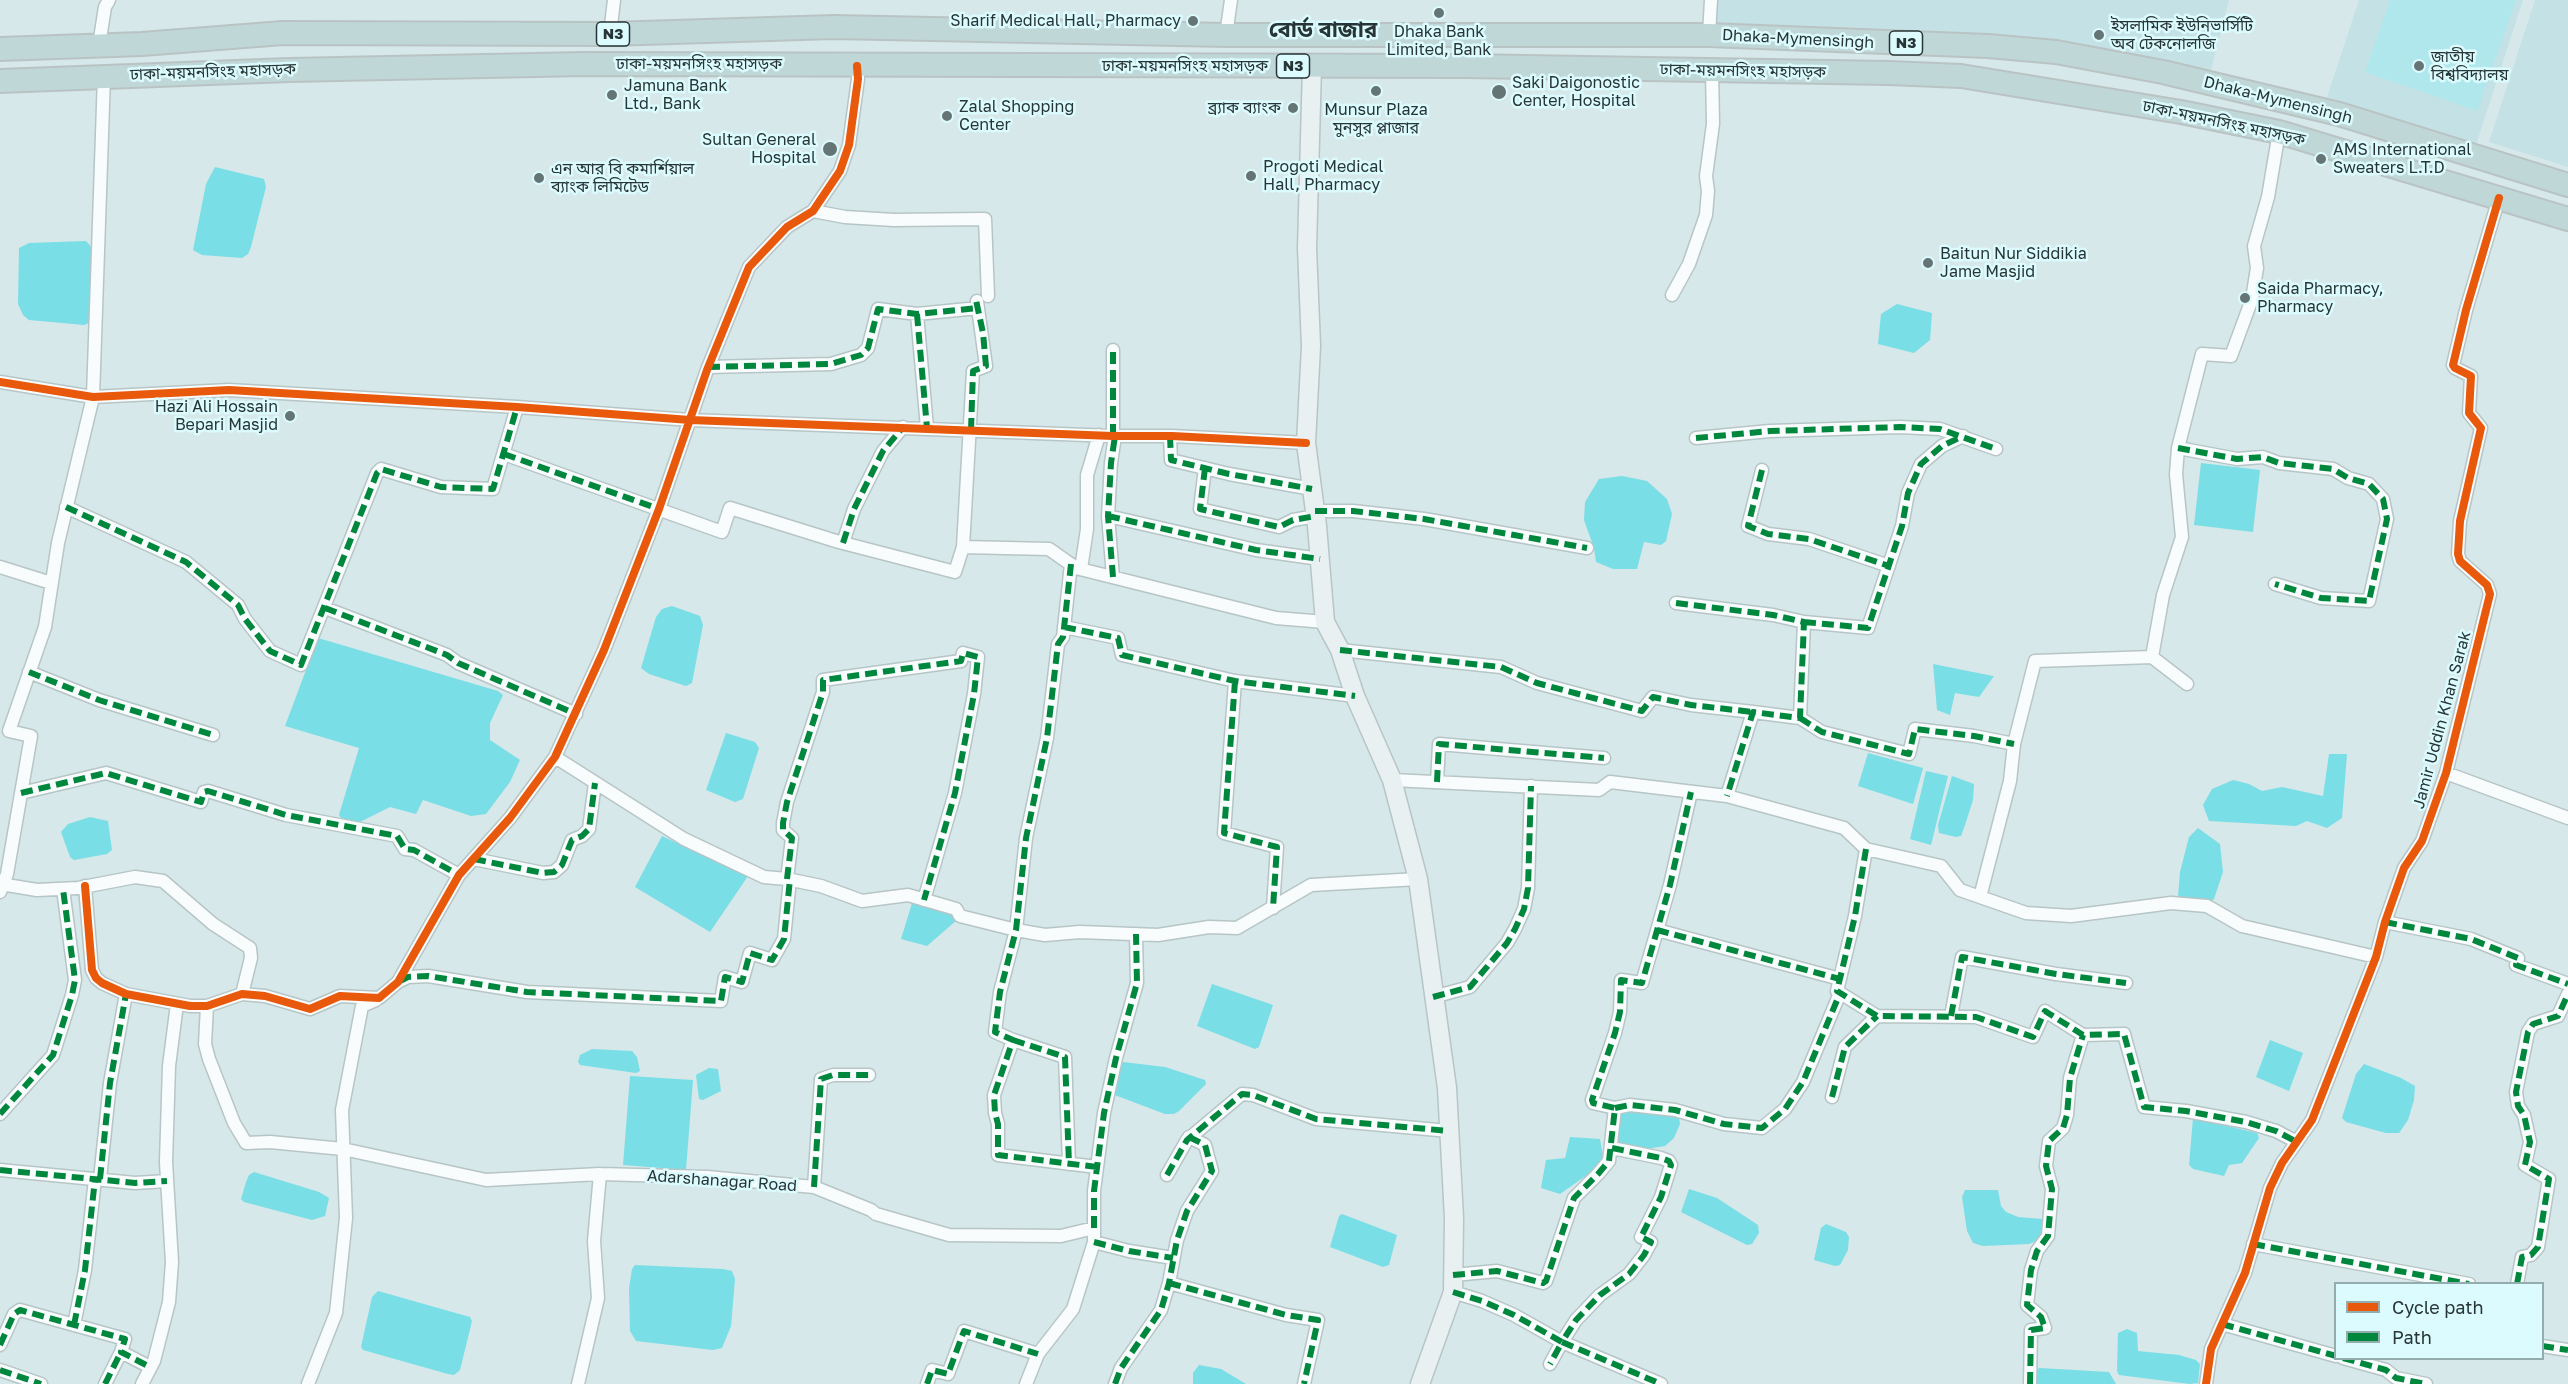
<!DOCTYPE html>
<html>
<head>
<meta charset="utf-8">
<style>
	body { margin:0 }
	#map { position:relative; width:2568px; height:1384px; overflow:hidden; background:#d6e8e9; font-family:"Golos Text",sans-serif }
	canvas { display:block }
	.legend { position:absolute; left:2334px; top:1282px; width:210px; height:78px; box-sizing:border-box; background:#dbfbfe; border:2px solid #93acae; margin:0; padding:8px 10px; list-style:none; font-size:18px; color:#283536 }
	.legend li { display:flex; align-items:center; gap:12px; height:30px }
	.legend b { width:30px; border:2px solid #93acae }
</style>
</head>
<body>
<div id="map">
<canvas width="2568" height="1384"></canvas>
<ul class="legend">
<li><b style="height:8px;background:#e8590c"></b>Cycle path</li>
<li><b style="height:8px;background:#00873e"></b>Path</li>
</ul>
</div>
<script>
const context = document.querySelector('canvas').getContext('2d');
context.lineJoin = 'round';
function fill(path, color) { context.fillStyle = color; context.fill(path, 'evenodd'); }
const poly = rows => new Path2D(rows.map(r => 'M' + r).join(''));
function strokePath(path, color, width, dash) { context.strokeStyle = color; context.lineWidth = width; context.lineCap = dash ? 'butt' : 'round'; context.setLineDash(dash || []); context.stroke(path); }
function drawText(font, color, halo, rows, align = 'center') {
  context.font = font + ' "Golos Text","Noto Sans Bengali",sans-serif'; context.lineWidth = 5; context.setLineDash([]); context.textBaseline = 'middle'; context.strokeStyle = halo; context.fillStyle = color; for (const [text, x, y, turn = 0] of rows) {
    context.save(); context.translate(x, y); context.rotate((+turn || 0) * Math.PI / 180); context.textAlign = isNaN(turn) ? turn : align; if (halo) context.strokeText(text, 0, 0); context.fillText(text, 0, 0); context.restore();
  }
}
fill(poly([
	[1716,0,2229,0,2210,74,2024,38,1918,31,1715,27],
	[2359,0,2523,0,2476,145,2327,97],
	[2535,0,2568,0,2568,167,2489,142]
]), '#c4e2e5');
fill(poly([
	[2390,0,2516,0,2477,111,2365,72]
]), '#b0e7ec');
fill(poly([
	[215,167,264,179,266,187,251,247,248,254,242,258,202,255,193,250,206,184],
	[86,241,92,248,94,267,89,323,84,325,29,320,23,315,18,304,19,248,29,243],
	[1897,304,1932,313,1930,340,1914,353,1878,344,1881,314],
	[2201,463,2260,470,2253,532,2194,525],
	[1622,476,1647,481,1667,499,1672,514,1666,541,1661,545,1644,542,1637,569,1613,569,1596,562,1594,548,1584,520,1585,502,1599,479],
	[672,606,700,616,703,625,692,683,686,686,649,674,641,668,656,617,662,609],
	[318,638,498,691,503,695,490,723,490,740,520,760,510,782,486,814,471,816,423,800,416,814,390,807,360,822,341,818,339,815,359,748,285,726],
	[1933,664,1993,676,1994,676,1979,697,1955,693,1950,715,1937,710],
	[726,733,755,742,759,748,743,799,735,802,706,790],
	[1868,753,1923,768,1913,804,1858,786],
	[2329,754,2347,754,2342,818,2327,828,2307,821,2296,826,2209,821,2203,805,2212,789,2233,780,2249,784,2262,791,2282,787,2323,796],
	[1926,771,1948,776,1931,845,1910,839],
	[1952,776,1974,784,1973,800,1965,825,1961,836,1956,837,1939,833,1938,825],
	[90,817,108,821,112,850,107,854,74,860,70,857,61,832,68,824],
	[2198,828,2220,844,2223,872,2214,899,2210,902,2178,897,2180,872,2189,837],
	[662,836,748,876,710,932,635,887],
	[913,900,954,910,957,920,927,946,901,939],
	[1212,984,1273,1005,1259,1047,1255,1049,1197,1026],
	[2270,1040,2303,1053,2289,1091,2256,1077],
	[592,1049,632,1051,637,1057,640,1071,636,1073,580,1065,578,1062,580,1055],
	[1123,1062,1165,1067,1205,1080,1206,1084,1179,1111,1174,1114,1165,1114,1112,1094,1120,1064],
	[2364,1064,2401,1078,2415,1086,2414,1100,2408,1120,2399,1133,2386,1133,2346,1122,2342,1118,2356,1074],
	[709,1068,718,1069,721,1091,703,1100,699,1099,696,1075],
	[630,1076,693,1080,686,1170,623,1165],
	[1619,1110,1661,1112,1679,1117,1680,1124,1674,1138,1665,1146,1646,1149,1619,1144],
	[2193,1118,2257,1133,2259,1138,2242,1163,2229,1165,2224,1176,2193,1169,2189,1165],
	[1570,1137,1600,1139,1604,1163,1560,1194,1541,1188,1546,1160,1565,1158],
	[254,1172,319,1192,329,1198,325,1216,312,1220,244,1202,241,1199,246,1182,249,1175],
	[1689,1189,1717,1198,1758,1225,1759,1233,1752,1244,1747,1245,1681,1212],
	[1965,1190,1998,1190,2001,1206,2006,1212,2018,1217,2043,1219,2044,1230,2041,1239,2029,1244,1983,1246,1973,1243,1967,1231,1962,1197],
	[1342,1214,1397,1235,1389,1265,1383,1267,1330,1247,1339,1216],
	[1826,1224,1846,1232,1849,1237,1848,1250,1840,1265,1835,1266,1814,1260,1821,1228],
	[635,1265,723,1269,732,1271,735,1279,731,1326,722,1348,713,1350,636,1341,630,1331,629,1288,632,1269],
	[378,1291,470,1317,472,1321,460,1370,454,1375,448,1374,363,1350,361,1347,372,1297],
	[2127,1329,2137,1333,2138,1351,2179,1355,2196,1360,2200,1364,2198,1383,2190,1384,2119,1375,2117,1371,2118,1333],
	[1199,1365,1221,1369,1246,1384,1193,1384,1193,1373],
	[2040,1368,2109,1372,2116,1384,2036,1384,2037,1369]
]), '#79dee6');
const street = poly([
	[610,34,614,0],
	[1226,35,1231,0],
	[1709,35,1711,0],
	[99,45,105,7,109,0],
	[813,211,845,217,894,220,985,219,988,296],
	[1672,295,1689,264,1706,215,1708,191,1706,176,1713,124,1712,70],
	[917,314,927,428],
	[708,367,831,364,861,355,868,348,878,309,917,314,978,308],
	[0,382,93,397,229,390,517,407,690,420,1113,436,1172,436,1306,443],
	[1113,436,1113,350],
	[1170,436,1171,460,1229,474,1312,489],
	[1696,438,1770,431,1900,427,1940,429,1996,449],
	[2178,448,2237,459,2263,457,2279,463,2333,469,2348,478,2369,484,2383,499,2387,519,2369,601,2321,598,2275,584],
	[504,454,722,532,730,508,839,542,955,572,963,547,1049,549,1076,568,1276,618,1325,622],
	[1205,468,1200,509,1279,527,1293,520,1316,516],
	[1762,470,1748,526,1768,534,1809,539,1889,566],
	[66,507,186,562,238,605,245,619,270,651,301,665,377,473,381,469,441,487,493,489,517,407],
	[1315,511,1353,511,1424,519,1587,548],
	[1108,516,1256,550,1320,559],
	[843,543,854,509,883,451,903,427],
	[963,547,973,371,986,366,977,301],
	[1071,564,1063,637,1058,644,1047,738,1026,838,1016,930,1000,992,995,1032,1013,1040,994,1095,995,1113,998,1124,998,1155,1097,1167],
	[0,567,51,583],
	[1081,569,1087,529,1087,475,1099,435],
	[1113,577,1108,516,1111,463,1115,436],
	[1676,603,1773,615,1804,622,1800,718,1753,712,1727,796],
	[325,608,447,655,458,663,576,714],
	[1804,622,1868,628,1902,526,1908,493,1921,464,1942,446,1963,436],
	[1064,627,1118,638,1122,655,1235,681,1355,696],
	[1340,650,1501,667,1537,683,1642,711,1653,697,1691,705,1753,712],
	[29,672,99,700,213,735],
	[1235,681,1224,833,1277,847,1273,908],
	[2187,684,2152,657,2163,595,2182,537,2176,474,2178,448,2202,354,2231,356,2252,299,2257,268,2254,246,2268,197,2279,132],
	[1800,718,1822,732,1909,754,1915,729,1974,736,2014,744],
	[555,757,684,839,764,877,787,879,821,886,862,901,908,895,956,909,960,916,1016,930,1045,935,1080,932,1158,935,1209,927,1237,928,1311,885,1418,879],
	[2446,773,2568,818],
	[1392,780,1599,790,1610,782,1727,796,1844,828,1866,849,1941,866,1960,890,2026,913,2071,916,2171,903,2207,906,2242,926,2376,957],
	[1437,782,1439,744,1604,758],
	[21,793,106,773,201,802,204,792,208,791,286,815,397,836,405,849,414,850,459,875],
	[1866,849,1855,916,1837,991,1877,1016,1976,1017,2033,1037,2045,1011,2083,1035,2124,1034,2144,1107,2186,1111,2246,1122,2276,1131,2297,1142],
	[474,859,543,873,554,872,562,865,572,840,582,836,589,829,595,783],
	[787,879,792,838,783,830,783,823,787,802,823,692,823,680,961,661,963,653,978,657,974,694,955,793,924,900],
	[0,884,37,890,78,888,135,877,163,881,213,924,250,948,251,958,242,994],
	[85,886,92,970,96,978,102,983,126,994,190,1006,207,1006,242,994,265,996,310,1009,340,996,379,998,398,982,459,875,510,818,555,757,604,650,659,509,707,370,749,267,787,227,813,211,840,171,849,145,858,79,857,66],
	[0,892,7,874,31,736,9,731,45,627,58,543,93,397,104,76],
	[1980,897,2010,781,2014,744,2035,661,2152,657],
	[2385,922,2471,939,2518,958,2516,965,2568,984],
	[1657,930,1840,979],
	[398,982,408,977,428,976,527,992,721,1001,725,977,742,982,750,953,772,960,784,939,790,879],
	[1433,997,1470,987,1507,943,1515,929,1524,909,1528,888,1531,786],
	[207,1006,205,1044,209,1059,234,1123,246,1143,270,1142,343,1149,486,1180,600,1174,707,1177,814,1187,871,1210,876,1214,949,1235,1061,1236,1094,1228],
	[1951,1016,1962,957,2056,974,2126,983],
	[1013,1040,1065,1057,1069,1164],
	[1832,1097,1845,1047,1877,1016],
	[1615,1108,1630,1105,1675,1110,1724,1124,1762,1128,1785,1109,1803,1082,1840,993],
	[0,1114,53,1055,72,995,75,980,63,889],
	[1612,1148,1661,1158,1669,1161,1671,1165,1661,1197,1641,1237,1651,1242,1644,1255,1629,1274,1600,1295,1576,1320,1562,1342,1661,1384],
	[0,1170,135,1183,167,1181],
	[1167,1175,1187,1140,1242,1094,1253,1095,1316,1119,1449,1131],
	[100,1179,110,1083,126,994],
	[814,1187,821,1079,833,1075,869,1075],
	[1094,1242,1129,1251,1173,1258],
	[2253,1244,2469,1284],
	[1453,1275,1497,1271,1543,1283,1546,1281,1574,1198,1598,1174,1609,1161,1615,1108,1593,1103,1592,1100,1615,1033,1620,1012,1621,980,1642,983,1670,885,1691,792],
	[1169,1283,1286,1315,1318,1320,1304,1384],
	[2517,1284,2522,1257,2531,1255,2538,1247,2549,1179,2525,1165,2530,1142,2524,1115,2518,1106,2516,1092,2528,1032,2533,1024,2558,1016,2568,994],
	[1453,1292,1482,1301,1514,1315,1562,1342,1550,1364],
	[2222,1324,2336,1356],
	[74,1325,85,1270,95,1179],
	[0,1345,14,1314,20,1310,125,1339,121,1352,150,1367],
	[2542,1346,2568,1350],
	[2343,1358,2386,1370,2396,1378,2426,1384],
	[0,1370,41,1384],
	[105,1384,121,1352],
	[142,1384,154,1361,169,1302,172,1262,166,1162,169,1066,177,1004],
	[308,1384,336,1313,346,1218,342,1110,362,1006,376,1000],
	[578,1384,598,1298,594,1241,600,1174],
	[927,1384,932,1370,948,1374,964,1331,1038,1354],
	[1026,1384,1038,1354,1073,1309,1094,1242,1094,1191,1104,1113,1116,1058,1137,983,1136,934],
	[1115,1384,1121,1368,1161,1310,1169,1283,1177,1240,1187,1211,1212,1171,1205,1145,1189,1137],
	[2030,1384,2031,1330,2045,1328,2041,1317,2027,1305,2031,1270,2037,1251,2048,1236,2052,1189,2046,1166,2049,1141,2063,1128,2067,1115,2070,1078,2083,1035],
	[2206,1384,2211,1349,2245,1273,2270,1188,2282,1163,2312,1120,2376,957,2385,922,2404,868,2422,841,2446,773,2490,594,2487,585,2460,561,2458,554,2460,521,2481,428,2469,413,2471,376,2455,368,2453,365,2466,310,2499,198]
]);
const secondary = poly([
	[1312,66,1307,248,1311,346,1306,443,1317,526,1325,622,1340,650,1355,696,1392,780,1418,879,1447,1088,1454,1218,1453,1292,1420,1384]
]);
const highway = poly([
	[0,49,142,44,283,33,610,34,834,27,1226,35,1709,35,1988,46,2056,52,2163,72,2339,114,2568,185],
	[0,81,289,70,585,64,1465,66,1889,73,1961,76,2181,112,2279,132,2568,219]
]);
strokePath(street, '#b7c5c6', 15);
strokePath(secondary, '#b7c5c6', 21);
strokePath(highway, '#bac3c3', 26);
strokePath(street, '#f9fcfc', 12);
strokePath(secondary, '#e8f0f2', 18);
strokePath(highway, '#c0d7d8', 22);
strokePath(poly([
	[917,314,927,428],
	[708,367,831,364,861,355,868,348,878,309,917,314,978,308],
	[971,430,973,371,986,366,983,333,976,300],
	[1113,436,1113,350],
	[1170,436,1171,460,1229,474,1312,489],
	[1696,438,1770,431,1900,427,1940,429,1996,449],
	[2178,448,2237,459,2263,457,2279,463,2333,469,2348,478,2369,484,2383,499,2387,519,2369,601,2321,598,2275,584],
	[504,454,659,509],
	[1205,468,1200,509,1279,527,1293,520,1316,516],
	[1762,470,1748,526,1768,534,1809,539,1889,566],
	[66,507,186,562,238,605,245,619,270,651,301,665,377,473,381,469,441,487,493,489,517,407],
	[1315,511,1353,511,1424,519,1587,548],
	[1108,516,1256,550,1320,559],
	[843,543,854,509,883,451,903,427],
	[1071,564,1063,637,1058,644,1047,738,1026,838,1016,930,1000,992,995,1032,1013,1040,994,1095,995,1113,998,1124,998,1155,1097,1167],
	[1113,577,1108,516,1111,463,1115,436],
	[1676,603,1773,615,1804,622,1800,718,1753,712,1727,796],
	[325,608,447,655,458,663,576,714],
	[1804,622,1868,628,1902,526,1908,493,1921,464,1942,446,1963,436],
	[1064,627,1118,638,1122,655,1235,681,1355,696],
	[1340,650,1501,667,1537,683,1642,711,1653,697,1691,705,1753,712],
	[29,672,99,700,213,735],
	[1235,681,1224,833,1277,847,1273,908],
	[1800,718,1822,732,1909,754,1915,729,1974,736,2014,744],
	[1437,782,1439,744,1604,758],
	[21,793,106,773,201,802,204,792,208,791,286,815,397,836,405,849,414,850,459,875],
	[1866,849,1855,916,1837,991,1877,1016,1976,1017,2033,1037,2045,1011,2083,1035,2124,1034,2144,1107,2186,1111,2246,1122,2276,1131,2297,1142],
	[474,859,543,873,554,872,562,865,572,840,582,836,589,829,595,783],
	[787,879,792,838,783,830,783,823,787,802,823,692,823,680,961,661,963,653,978,657,974,694,955,793,924,900],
	[2385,922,2471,939,2518,958,2516,965,2568,984],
	[1657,930,1840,979],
	[400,981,408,977,428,976,527,992,721,1001,725,977,742,982,750,953,772,960,784,939,790,879],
	[1433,997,1470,987,1507,943,1515,929,1524,909,1528,888,1531,786],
	[1951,1016,1962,957,2056,974,2126,983],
	[1013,1040,1065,1057,1069,1164],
	[1832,1097,1845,1047,1877,1016],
	[1615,1108,1630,1105,1675,1110,1724,1124,1762,1128,1785,1109,1803,1082,1840,993],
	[0,1114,53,1055,72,995,75,980,63,889],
	[1612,1148,1661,1158,1669,1161,1671,1165,1661,1197,1641,1237,1651,1242,1644,1255,1629,1274,1600,1295,1576,1320,1562,1342,1661,1384],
	[0,1170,135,1183,167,1181],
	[1167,1175,1187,1140,1242,1094,1253,1095,1316,1119,1449,1131],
	[100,1179,110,1083,126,994],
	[814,1187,821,1079,833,1075,869,1075],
	[1094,1228,1094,1191,1104,1113,1116,1058,1137,983,1136,934],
	[1094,1242,1129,1251,1173,1258],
	[2253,1244,2469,1284],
	[1453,1275,1497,1271,1543,1283,1546,1281,1574,1198,1598,1174,1609,1161,1615,1108,1593,1103,1592,1100,1615,1033,1620,1012,1621,980,1642,983,1670,885,1691,792],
	[1169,1283,1286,1315,1318,1320,1304,1384],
	[2517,1284,2522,1257,2531,1255,2538,1247,2549,1179,2525,1165,2530,1142,2524,1115,2518,1106,2516,1092,2528,1032,2533,1024,2558,1016,2568,994],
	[1453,1292,1482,1301,1514,1315,1562,1342,1550,1364],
	[2222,1324,2336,1356],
	[74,1325,85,1270,95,1179],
	[0,1345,14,1314,20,1310,125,1339,121,1352,150,1367],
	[2542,1346,2568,1350],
	[2343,1358,2386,1370,2396,1378,2426,1384],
	[0,1370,41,1384],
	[105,1384,121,1352],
	[927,1384,932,1370,948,1374,964,1331,1038,1354],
	[1115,1384,1121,1368,1161,1310,1169,1283,1177,1240,1187,1211,1212,1171,1205,1145,1189,1137],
	[2030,1384,2031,1330,2045,1328,2041,1317,2027,1305,2031,1270,2037,1251,2048,1236,2052,1189,2046,1166,2049,1141,2063,1128,2067,1115,2070,1078,2083,1035]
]), '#00873e', 6, [12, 6]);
strokePath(poly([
	[0,382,93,397,229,390,517,407,690,420,1113,436,1172,436,1306,443],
	[85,886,92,970,96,978,102,983,126,994,190,1006,207,1006,242,994,265,996,310,1009,340,996,379,998,398,982,459,875,510,818,555,757,604,650,659,509,707,370,749,267,787,227,813,211,840,171,849,145,858,79,857,66],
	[2206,1384,2211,1349,2245,1273,2270,1188,2282,1163,2312,1120,2376,957,2385,922,2404,868,2422,841,2446,773,2490,594,2487,585,2460,561,2458,554,2460,521,2481,428,2469,413,2471,376,2455,368,2453,365,2466,310,2499,198]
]), '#e8590c', 8);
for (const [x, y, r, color] of [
	[1439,13,6,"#657475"],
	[1193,21,6,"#657475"],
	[2099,35,6,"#657475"],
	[2419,66,6,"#657475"],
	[1376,91,6,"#657475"],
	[1499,92,8,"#657475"],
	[612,95,6,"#657475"],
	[1293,108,6,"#657475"],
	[947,116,6,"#657475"],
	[830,149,8,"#657475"],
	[2321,159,6,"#657475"],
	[1251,176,6,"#657475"],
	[539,178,6,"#657475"],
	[1928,263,6,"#657475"],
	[2245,298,6,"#657475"],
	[290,416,6,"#657475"]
]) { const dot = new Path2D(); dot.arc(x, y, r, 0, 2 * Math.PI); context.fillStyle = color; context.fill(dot); strokePath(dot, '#dbfbfe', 2); }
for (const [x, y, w] of [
	[613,34,33],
	[1906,43,33],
	[1293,66,33]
]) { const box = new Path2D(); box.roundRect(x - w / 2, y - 12, w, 24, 4.5); context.fillStyle = '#dbfbfe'; context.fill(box); strokePath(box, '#283536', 1.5); }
drawText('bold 15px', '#283536', null, [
	["N3",613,34],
	["N3",1906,43],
	["N3",1293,66]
]);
drawText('16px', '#283536', '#dbfbfe', [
	["Sharif Medical Hall, Pharmacy",1181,21,"right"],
	["ইসলামিক ইউনিভার্সিটি",2111,26],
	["অব টেকনোলজি",2111,44],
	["Dhaka Bank",1439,32,"center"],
	["Limited, Bank",1439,50,"center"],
	["জাতীয়",2431,57],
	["বিশ্ববিদ্যালয়",2431,75],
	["Saki Daigonostic",1512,83],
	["Center, Hospital",1512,101],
	["Jamuna Bank",624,86],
	["Ltd., Bank",624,104],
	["Zalal Shopping",959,107],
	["Center",959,125],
	["ব্র্যাক ব্যাংক",1281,108,"right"],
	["Munsur Plaza",1376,110,"center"],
	["মুনসুর প্লাজার",1376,128,"center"],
	["Sultan General",816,140,"right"],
	["Hospital",816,158,"right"],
	["AMS International",2333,150],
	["Sweaters L.T.D",2333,168],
	["Progoti Medical",1263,167],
	["Hall, Pharmacy",1263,185],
	["এন আর বি কমার্শিয়াল",551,169],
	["ব্যাংক লিমিটেড",551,187],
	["Baitun Nur Siddikia",1940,254],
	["Jame Masjid",1940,272],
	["Saida Pharmacy,",2257,289],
	["Pharmacy",2257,307],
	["Hazi Ali Hossain",278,407,"right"],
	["Bepari Masjid",278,425,"right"]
], 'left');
drawText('16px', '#283536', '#dbfbfe', [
	["Dhaka-Mymensingh",1798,39,3],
	["ঢাকা-ময়মনসিংহ মহাসড়ক",699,64],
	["ঢাকা-ময়মনসিংহ মহাসড়ক",1185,66],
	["ঢাকা-ময়মনসিংহ মহাসড়ক",1743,71,1],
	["ঢাকা-ময়মনসিংহ মহাসড়ক",213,72,-2],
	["Dhaka-Mymensingh",2278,100,14],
	["ঢাকা-ময়মনসিংহ মহাসড়ক",2224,123,12],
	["Jamir Uddin Khan Sarak",2442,720,-75],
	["Adarshanagar Road",722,1181,4]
]);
drawText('bold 22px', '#283536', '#dbfbfe', [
	["বোর্ড বাজার",1323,30]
]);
</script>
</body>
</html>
